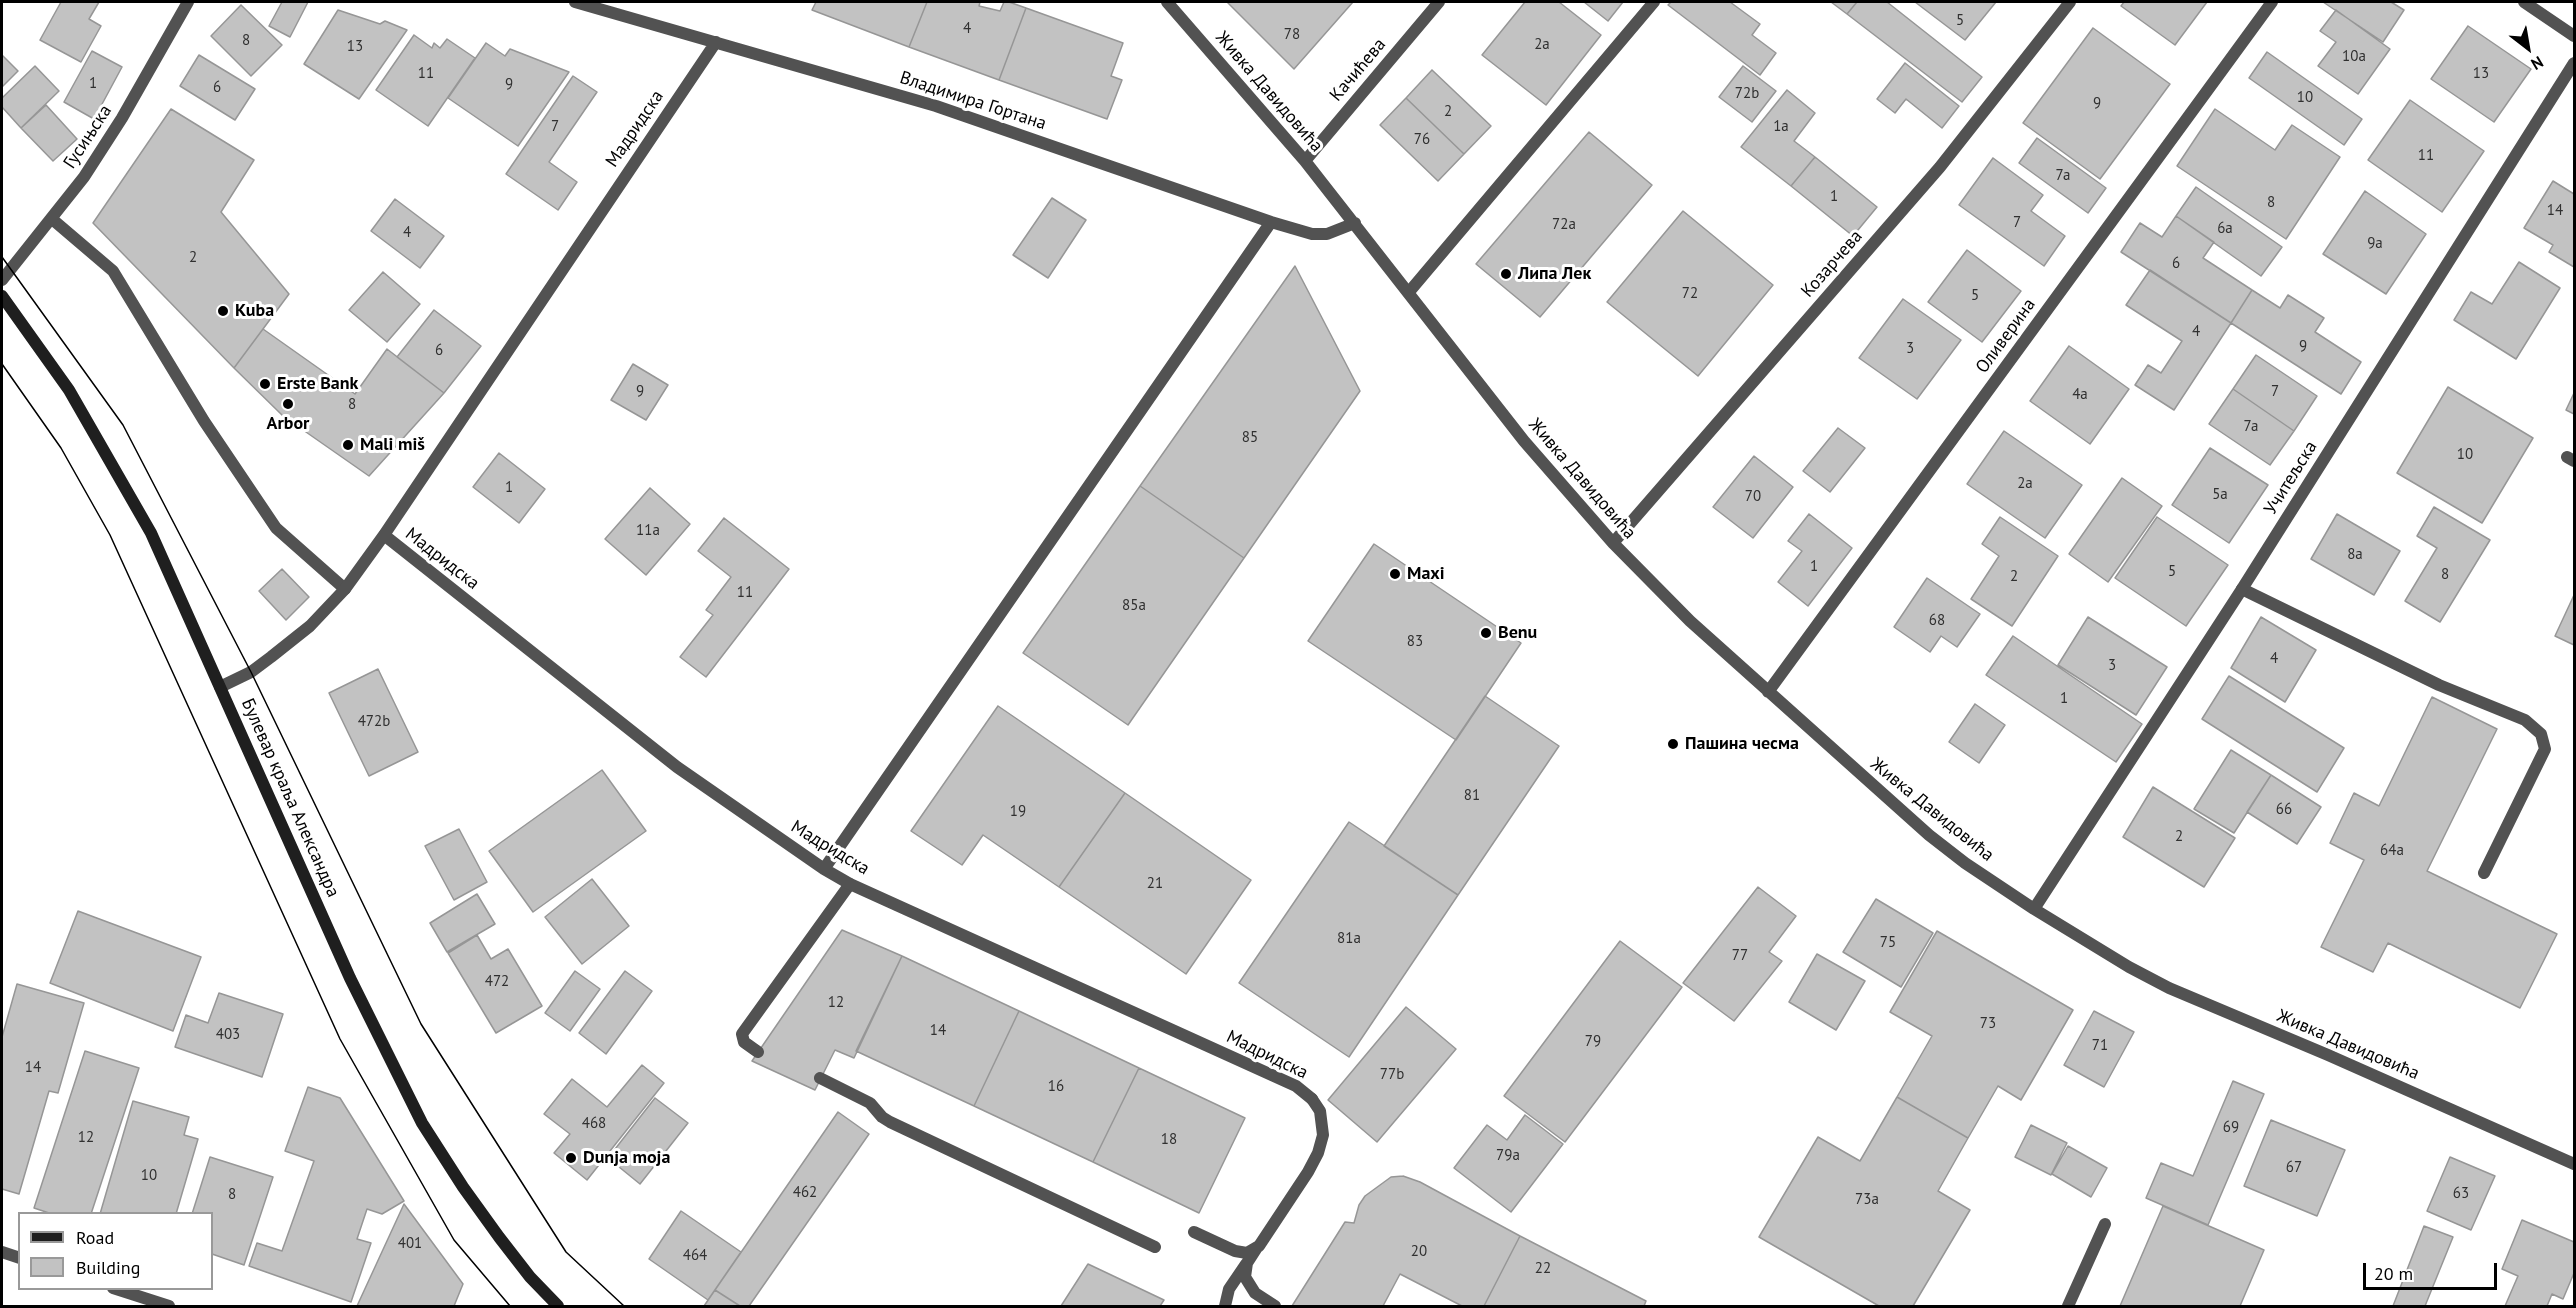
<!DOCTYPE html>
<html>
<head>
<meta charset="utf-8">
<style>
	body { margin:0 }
	#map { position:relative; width:2576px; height:1308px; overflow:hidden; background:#fff; font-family:"PT Sans",sans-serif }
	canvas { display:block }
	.frame { position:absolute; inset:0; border:3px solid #000; pointer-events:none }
	.legend { position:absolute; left:18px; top:1212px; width:195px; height:78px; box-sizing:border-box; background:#fff; border:2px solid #999; margin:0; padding:8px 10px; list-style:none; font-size:18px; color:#000 }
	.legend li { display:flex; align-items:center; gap:12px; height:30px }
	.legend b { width:30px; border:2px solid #999 }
	.north { position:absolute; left:2498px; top:18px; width:60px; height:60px; -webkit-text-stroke:4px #fff; paint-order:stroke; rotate:149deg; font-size:16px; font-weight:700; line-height:24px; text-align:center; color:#000 }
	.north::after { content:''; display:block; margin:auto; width:21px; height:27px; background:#000; clip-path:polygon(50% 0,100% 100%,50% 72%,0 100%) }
	.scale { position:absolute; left:2363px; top:1263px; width:134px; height:27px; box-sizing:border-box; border:3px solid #000; border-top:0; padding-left:8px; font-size:18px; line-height:21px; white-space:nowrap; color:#000; -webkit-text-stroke:4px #fff; paint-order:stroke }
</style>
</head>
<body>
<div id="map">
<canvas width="2576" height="1308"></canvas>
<div class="frame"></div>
<ul class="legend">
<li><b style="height:8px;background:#1f1f1f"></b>Road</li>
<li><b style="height:16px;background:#c2c2c2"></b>Building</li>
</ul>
<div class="north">N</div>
<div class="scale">20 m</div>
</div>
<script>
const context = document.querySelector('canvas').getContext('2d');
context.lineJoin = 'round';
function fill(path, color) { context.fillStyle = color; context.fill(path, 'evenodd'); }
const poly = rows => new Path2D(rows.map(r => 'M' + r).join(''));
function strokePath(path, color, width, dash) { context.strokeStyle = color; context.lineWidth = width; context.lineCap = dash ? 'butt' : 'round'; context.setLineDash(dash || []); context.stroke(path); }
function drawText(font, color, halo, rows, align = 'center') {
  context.font = font + ' "PT Sans",sans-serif'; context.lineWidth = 6; context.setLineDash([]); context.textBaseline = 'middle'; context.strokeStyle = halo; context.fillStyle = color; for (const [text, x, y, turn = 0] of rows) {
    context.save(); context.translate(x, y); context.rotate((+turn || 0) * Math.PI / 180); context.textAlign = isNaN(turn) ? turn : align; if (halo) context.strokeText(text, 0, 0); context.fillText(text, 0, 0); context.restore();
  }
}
const building = poly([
	[61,2,99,2,89,19,101,26,81,62,40,40,61,2],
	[282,2,308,2,290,37,269,26,282,2],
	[816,2,927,2,909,47,812,10,816,2],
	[927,2,980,2,979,6,1000,11,1004,2,1009,2,1026,8,999,80,909,47,927,2],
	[1227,2,1353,2,1294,69,1227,2],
	[1525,2,1559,2,1601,35,1546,105,1482,55,1525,2],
	[1584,2,1623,2,1608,21,1584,2],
	[1671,2,1730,2,1760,24,1752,35,1776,53,1760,75,1668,5,1671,2],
	[1831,2,1857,2,1847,14,1831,2],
	[1857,2,1887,2,1982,77,1962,102,1847,14,1857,2],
	[1915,2,1996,2,1965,40,1915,2],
	[2124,2,2207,2,2175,45,2121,6,2124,2],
	[2323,2,2391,2,2404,10,2383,42,2323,2],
	[241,5,282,45,251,76,211,36,241,5],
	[1026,8,1123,43,1111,76,1122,80,1107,119,999,80,1026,8],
	[338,10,380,24,385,21,407,30,359,99,304,64,338,10],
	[2336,10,2390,49,2358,94,2318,66,2336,42,2320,31,2336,10],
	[2468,26,2531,69,2494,122,2431,79,2468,26],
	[2093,28,2170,84,2100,179,2023,123,2093,28],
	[414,35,432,48,434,43,440,48,447,39,475,58,428,126,376,90,414,35],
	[486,43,505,56,510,49,569,72,518,146,448,98,486,43],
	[92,51,122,67,94,119,64,102,92,51],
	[2267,52,2362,119,2344,145,2249,78,2267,52],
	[2,55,18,71,2,87,2,55],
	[199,55,255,89,235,120,180,86,199,55],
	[1905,63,1959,106,1942,128,1906,99,1895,113,1877,99,1905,63],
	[35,66,59,91,21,128,2,107,2,98,35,66],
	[1743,66,1776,91,1752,122,1719,97,1743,66],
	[1432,70,1491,126,1464,154,1406,98,1432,70],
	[573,76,597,92,549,162,577,182,558,210,506,174,573,76],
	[1787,90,1815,113,1794,141,1815,157,1791,186,1741,147,1787,90],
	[1406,98,1464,154,1438,181,1380,125,1406,98],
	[2410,100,2484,151,2442,212,2368,160,2410,100],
	[46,105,77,139,53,161,21,128,46,105],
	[171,109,254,160,221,212,289,294,234,368,93,223,171,109],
	[2215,109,2275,150,2292,125,2340,157,2286,239,2177,166,2215,109],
	[1589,132,1652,185,1540,317,1476,264,1589,132],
	[2037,138,2106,188,2088,213,2019,163,2037,138],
	[1815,157,1877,207,1853,236,1791,186,1815,157],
	[1993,158,2043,195,2031,211,2065,236,2044,266,1959,205,1993,158],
	[2553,181,2574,194,2574,267,2549,252,2553,245,2524,228,2553,181],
	[2196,187,2282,247,2261,276,2176,216,2196,187],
	[2365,191,2426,234,2386,294,2323,254,2365,191],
	[1052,198,1086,220,1048,278,1013,255,1052,198],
	[395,199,444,236,420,268,371,231,395,199],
	[1683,211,1773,285,1698,376,1607,302,1683,211],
	[2176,216,2214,242,2203,258,2252,290,2231,323,2121,252,2140,223,2162,237,2176,216],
	[1967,250,2021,291,1982,342,1928,302,1967,250],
	[2519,262,2560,288,2516,359,2454,320,2471,292,2492,304,2519,262],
	[1295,266,1360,391,1244,558,1140,486,1295,266],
	[2150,270,2231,323,2174,410,2135,385,2148,365,2161,373,2182,341,2126,305,2150,270],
	[383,272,420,304,387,342,349,310,383,272],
	[2252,290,2280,308,2288,295,2324,318,2315,332,2361,362,2341,394,2231,323,2252,290],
	[1903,299,1961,340,1917,399,1859,358,1903,299],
	[434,310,481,346,444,393,397,357,434,310],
	[263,329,355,394,387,349,444,393,369,476,283,416,234,368,263,329],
	[2069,346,2129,389,2090,444,2030,401,2069,346],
	[2256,355,2317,396,2294,431,2233,389,2256,355],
	[633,364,668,385,646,420,611,400,633,364],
	[2448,387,2533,438,2482,523,2397,473,2448,387],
	[2233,389,2294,431,2270,465,2209,424,2233,389],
	[2574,393,2574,414,2566,410,2574,393],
	[1838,428,1865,448,1830,492,1803,471,1838,428],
	[2004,431,2082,485,2045,538,1967,484,2004,431],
	[2210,448,2268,485,2229,543,2172,505,2210,448],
	[499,453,545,489,519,523,473,487,499,453],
	[1754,456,1793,487,1753,538,1713,507,1754,456],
	[2122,478,2162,506,2108,582,2069,554,2122,478],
	[1140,486,1244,558,1128,725,1023,653,1140,486],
	[650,488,690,524,646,575,605,539,650,488],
	[2434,507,2490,540,2440,622,2405,601,2437,548,2417,536,2434,507],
	[1809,514,1852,548,1808,606,1778,582,1802,551,1788,541,1809,514],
	[2337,514,2400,551,2374,595,2311,559,2337,514],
	[2000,517,2058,556,2012,626,1971,599,1999,556,1982,544,2000,517],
	[2157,517,2228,565,2186,626,2115,578,2157,517],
	[724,518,789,569,706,677,680,657,713,615,706,610,731,577,698,551,724,518],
	[1374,544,1521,643,1456,740,1308,641,1374,544],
	[282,569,309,597,286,620,259,591,282,569],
	[1927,578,1980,614,1957,647,1941,636,1930,652,1894,627,1927,578],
	[2574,595,2574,645,2555,636,2574,595],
	[2088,617,2167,667,2136,715,2058,665,2088,617],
	[2261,617,2316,650,2285,702,2231,668,2261,617],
	[2013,636,2142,724,2116,762,1986,675,2013,636],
	[378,669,418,752,369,776,329,693,378,669],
	[2229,676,2344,748,2317,792,2202,719,2229,676],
	[1485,696,1559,746,1458,895,1384,846,1485,696],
	[2432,697,2497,729,2427,871,2557,934,2520,1008,2388,943,2373,972,2321,947,2364,860,2330,843,2354,793,2379,806,2432,697],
	[1975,704,2005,725,1979,763,1949,742,1975,704],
	[998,706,1125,793,1059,887,983,835,962,865,911,831,998,706],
	[2231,750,2271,775,2234,833,2194,809,2231,750],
	[602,770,646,831,533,912,489,851,602,770],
	[2271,775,2321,807,2297,844,2247,812,2271,775],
	[2153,787,2235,838,2204,887,2123,837,2153,787],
	[1125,793,1251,880,1186,974,1059,887,1125,793],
	[1349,822,1458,895,1349,1057,1239,983,1349,822],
	[459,829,487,882,454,900,425,846,459,829],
	[592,879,629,926,582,964,545,917,592,879],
	[1758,887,1796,916,1769,952,1782,961,1734,1021,1683,983,1758,887],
	[477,894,495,924,447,952,430,923,477,894],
	[1876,899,1933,933,1901,987,1843,952,1876,899],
	[78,911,201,957,173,1031,50,983,78,911],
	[842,930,902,956,854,1058,835,1050,815,1090,752,1061,842,930],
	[1937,931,2073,1010,2021,1100,1998,1086,1968,1138,1897,1097,1932,1036,1890,1012,1937,931],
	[477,935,491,959,508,949,542,1006,496,1033,448,953,477,935],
	[1620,941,1682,987,1565,1142,1504,1096,1620,941],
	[1817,954,1865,981,1836,1030,1789,1002,1817,954],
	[902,956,1019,1011,974,1106,856,1051,902,956],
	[575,971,600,989,570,1031,545,1013,575,971],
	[625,971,652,991,606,1054,579,1033,625,971],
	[17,984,84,1003,58,1093,49,1091,19,1194,2,1189,2,1037,17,984],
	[219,993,283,1014,262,1077,175,1047,186,1015,208,1023,219,993],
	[1406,1007,1456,1049,1377,1142,1328,1100,1406,1007],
	[1019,1011,1139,1068,1093,1162,974,1106,1019,1011],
	[2094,1011,2134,1032,2104,1087,2064,1065,2094,1011],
	[85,1051,139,1068,91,1214,52,1214,34,1208,85,1051],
	[642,1065,664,1083,587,1180,554,1153,570,1134,544,1114,572,1079,607,1107,642,1065],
	[1139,1068,1245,1118,1199,1213,1093,1162,1139,1068],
	[2233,1081,2264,1094,2208,1225,2146,1198,2161,1163,2193,1176,2233,1081],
	[308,1087,340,1098,404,1201,382,1214,367,1209,357,1239,371,1243,351,1302,249,1266,257,1243,282,1251,314,1161,285,1151,308,1087],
	[1897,1097,1968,1138,1938,1191,1970,1210,1913,1306,1879,1306,1759,1237,1818,1137,1860,1161,1897,1097],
	[655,1098,688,1123,640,1184,608,1158,655,1098],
	[133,1101,189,1117,184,1135,198,1139,176,1214,100,1214,133,1101],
	[838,1112,869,1134,749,1306,740,1306,715,1290,838,1112],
	[1525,1115,1563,1144,1511,1212,1454,1168,1487,1125,1507,1140,1525,1115],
	[2271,1120,2345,1150,2317,1216,2244,1186,2271,1120],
	[2031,1125,2067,1143,2051,1175,2015,1157,2031,1125],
	[2068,1146,2107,1168,2091,1197,2052,1174,2068,1146],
	[210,1157,273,1177,244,1265,212,1254,212,1214,192,1214,210,1157],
	[2450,1157,2495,1176,2471,1230,2427,1211,2450,1157],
	[1403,1176,1420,1182,1520,1236,1484,1306,1462,1306,1400,1274,1383,1306,1292,1306,1345,1222,1354,1223,1359,1205,1365,1196,1391,1177,1403,1176],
	[404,1204,463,1284,454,1306,357,1306,404,1204],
	[2163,1206,2264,1250,2240,1306,2120,1306,2163,1206],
	[681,1211,741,1252,708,1300,649,1259,681,1211],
	[2522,1220,2574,1242,2574,1273,2563,1299,2552,1294,2547,1306,2505,1306,2518,1276,2502,1269,2522,1220],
	[2424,1226,2453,1237,2425,1306,2393,1306,2424,1226],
	[1520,1236,1646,1301,1644,1306,1484,1306,1520,1236],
	[1088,1264,1164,1300,1160,1306,1061,1306,1088,1264],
	[715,1290,740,1306,704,1306,715,1290]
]);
fill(building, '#c2c2c2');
strokePath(building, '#969696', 1.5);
strokePath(poly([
	[52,219,113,271,204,421,276,528,345,589],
	[1409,292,1654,2],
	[2242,589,2439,685,2525,720,2541,734,2545,749,2484,873],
	[758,1052,744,1042,742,1034,850,884],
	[820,1078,870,1103,882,1117,890,1122,1155,1247],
	[1194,1232,1235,1251,1247,1253,1259,1246,1308,1172,1318,1153,1323,1135,1320,1111,1312,1099],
	[1256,1249,1247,1263,1245,1277,1255,1293,1275,1306],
	[1225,1306,1229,1289,1246,1264]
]), '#525252', 12);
strokePath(poly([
	[575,2,936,106,1271,222,1312,234,1327,234,1355,223],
	[1167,2,1305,161,1524,441,1613,543,1690,621,1929,835,1965,863,2034,909,2129,967,2169,988,2328,1055,2574,1164],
	[2524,2,2574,36],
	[1305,161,1439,2],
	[2,280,84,177,122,118,188,2],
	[2567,457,2574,461],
	[384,535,677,767,824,869,850,884,1296,1086,1312,1099],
	[1613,543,1940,167,2070,2],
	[220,687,251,672,271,657,310,626,345,589,384,535,716,42],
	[1768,692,2272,2],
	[824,869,1271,222],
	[2034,909,2242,589,2574,63],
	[2,1252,20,1258],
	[113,1288,169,1306],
	[2068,1306,2105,1224]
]), '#525252', 12);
strokePath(poly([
	[2,296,69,390,151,533,350,978,422,1123,463,1187,499,1237,530,1277,558,1306]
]), '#1f1f1f', 12);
strokePath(poly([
	[2,257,123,425,251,672,421,1024,566,1252,624,1306],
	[2,364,61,448,110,535,340,1039,454,1240,510,1306]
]), '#000', 1.5);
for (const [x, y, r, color] of [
	[1506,274,6,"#000"],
	[223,311,6,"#000"],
	[265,384,6,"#000"],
	[288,404,6,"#000"],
	[348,445,6,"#000"],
	[1395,574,6,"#000"],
	[1486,633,6,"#000"],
	[1673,744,6,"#000"],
	[571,1158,6,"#000"]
]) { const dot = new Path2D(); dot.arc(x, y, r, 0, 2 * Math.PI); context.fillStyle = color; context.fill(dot); strokePath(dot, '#fff', 2); }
drawText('15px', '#303030', null, [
	["5",1960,21],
	["4",967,29],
	["78",1292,35],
	["8",246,41],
	["2a",1542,45],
	["13",355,47],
	["10a",2354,57],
	["11",426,74],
	["13",2481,74],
	["1",93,84],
	["9",509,85],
	["6",217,88],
	["72b",1747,94],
	["10",2305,98],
	["9",2097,104],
	["2",1448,112],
	["7",555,127],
	["1a",1781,127],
	["76",1422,140],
	["11",2426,156],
	["7a",2063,176],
	["1",1834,197],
	["8",2271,203],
	["14",2555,211],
	["7",2017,223],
	["72a",1564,225],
	["6a",2225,229],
	["4",407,233],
	["9a",2375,244],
	["2",193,258],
	["6",2176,264],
	["72",1690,294],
	["5",1975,296],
	["4",2196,332],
	["9",2303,347],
	["3",1910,349],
	["6",439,351],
	["9",640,392],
	["7",2275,392],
	["4a",2080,395],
	["8",352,405],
	["7a",2251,427],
	["85",1250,438],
	["10",2465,455],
	["2a",2025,484],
	["1",509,488],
	["5a",2220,495],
	["70",1753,497],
	["11a",648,531],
	["8a",2355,555],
	["1",1814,567],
	["5",2172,572],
	["8",2445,575],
	["2",2014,577],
	["11",745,593],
	["85a",1134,606],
	["68",1937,621],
	["83",1415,642],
	["4",2274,659],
	["3",2112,666],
	["1",2064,699],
	["472b",374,722],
	["81",1472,796],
	["66",2284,810],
	["19",1018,812],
	["2",2179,837],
	["64a",2392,851],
	["21",1155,884],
	["81a",1349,939],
	["75",1888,943],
	["77",1740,956],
	["472",497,982],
	["12",836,1003],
	["73",1988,1024],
	["14",938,1031],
	["403",228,1035],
	["79",1593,1042],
	["71",2100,1046],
	["14",33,1068],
	["77b",1392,1075],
	["16",1056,1087],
	["468",594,1124],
	["69",2231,1128],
	["12",86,1138],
	["18",1169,1140],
	["79a",1508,1156],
	["67",2294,1168],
	["10",149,1176],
	["462",805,1193],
	["63",2461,1194],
	["8",232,1195],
	["73a",1867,1200],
	["401",410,1244],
	["20",1419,1252],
	["464",695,1256],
	["22",1543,1269]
]);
drawText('18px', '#000', '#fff', [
	["Качићева",1358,70,-50],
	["Живка Давидовића",1269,92,49],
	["Владимира Гортана",973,101,18],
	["Мадридска",635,129,-56],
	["Гусињска",88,137,-57],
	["Козарчева",1832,264,-49],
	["Оливерина",2006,336,-54],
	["Учитељска",2291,478,-58],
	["Живка Давидовића",1582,479,49],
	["Мадридска",442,559,38],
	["Булевар краља Александра",290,798,66],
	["Живка Давидовића",1932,810,39],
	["Мадридска",830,848,31],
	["Живка Давидовића",2348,1045,23],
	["Мадридска",1267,1055,26]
]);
drawText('bold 18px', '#000', '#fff', [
	["Липа Лек",1518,274],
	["Kuba",235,311],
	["Erste Bank",277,384],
	["Arbor",288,424,"center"],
	["Mali miš",360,445],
	["Maxi",1407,574],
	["Benu",1498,633],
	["Пашина чесма",1685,744],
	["Dunja moja",583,1158]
], 'left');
</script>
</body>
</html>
